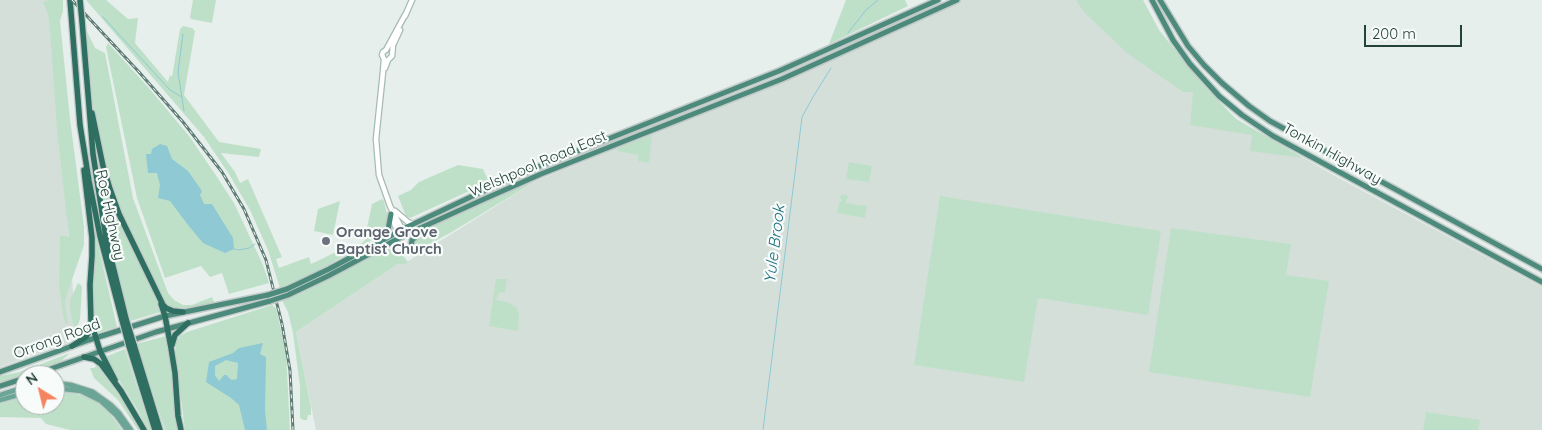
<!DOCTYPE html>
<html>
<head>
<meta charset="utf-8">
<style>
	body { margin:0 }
	#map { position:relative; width:1542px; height:430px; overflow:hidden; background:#e6efeb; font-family:Quicksand,sans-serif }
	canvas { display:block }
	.north { position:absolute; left:15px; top:365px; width:50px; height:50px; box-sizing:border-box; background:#f7fbf9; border:1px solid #a3b1ad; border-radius:50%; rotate:324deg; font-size:14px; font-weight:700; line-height:20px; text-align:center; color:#24423a }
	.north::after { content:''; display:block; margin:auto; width:18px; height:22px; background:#f4845f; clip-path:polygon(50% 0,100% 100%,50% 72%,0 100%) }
	.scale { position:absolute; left:1364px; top:25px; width:98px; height:22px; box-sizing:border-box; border:2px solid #24423a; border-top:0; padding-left:6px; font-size:15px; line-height:18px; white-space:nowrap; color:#24423a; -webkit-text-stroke:4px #f7fbf9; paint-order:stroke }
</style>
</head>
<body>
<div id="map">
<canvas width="1542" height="430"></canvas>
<div class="north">N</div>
<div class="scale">200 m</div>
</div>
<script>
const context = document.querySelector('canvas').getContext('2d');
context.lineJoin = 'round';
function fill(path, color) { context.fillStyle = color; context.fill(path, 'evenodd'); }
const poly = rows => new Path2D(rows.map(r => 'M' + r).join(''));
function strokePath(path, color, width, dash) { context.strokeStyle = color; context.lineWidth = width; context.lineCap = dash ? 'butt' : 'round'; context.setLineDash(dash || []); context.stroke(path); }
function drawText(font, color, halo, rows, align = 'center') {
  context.font = font + ' Quicksand,sans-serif'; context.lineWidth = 4.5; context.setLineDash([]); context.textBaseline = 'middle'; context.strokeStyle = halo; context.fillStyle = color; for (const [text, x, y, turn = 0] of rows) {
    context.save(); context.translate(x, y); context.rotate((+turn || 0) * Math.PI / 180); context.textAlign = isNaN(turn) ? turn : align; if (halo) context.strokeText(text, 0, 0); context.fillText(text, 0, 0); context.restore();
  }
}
fill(poly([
	[0,0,50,0,75,316,69,342,0,367],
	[961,0,1143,0,1159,30,1185,67,1236,119,1335,176,1542,287,1542,430,316,430,296,332,398,264,405,263,536,181,715,108]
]), '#d4dfda');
fill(poly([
	[49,0,63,0,63,11,60,21,70,119,84,227,84,245,66,297,65,305,68,324,66,324,63,315,59,285,60,235,69,237,57,130,50,31,48,14,43,2],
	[86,0,106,0,128,19,138,18,135,43,168,82,170,75,172,77,180,29,183,26,192,28,195,31,184,95,219,142,261,149,259,157,221,153,235,172,240,183,248,179,282,257,276,259,279,268,309,257,311,264,334,253,362,243,368,237,367,228,372,204,382,199,384,201,388,219,385,230,377,237,338,259,321,270,280,288,268,250,250,210,229,174,204,137],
	[193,0,216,0,212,23,191,19,190,17],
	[846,0,905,0,908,6,829,44],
	[1076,0,1143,0,1159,30,1206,88,1236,119,1303,158,1250,151,1252,135,1190,125,1193,92,1183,92,1127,53,1084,12],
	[82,21,95,48,105,53,133,198,168,293,174,300,183,305,192,305,212,297,214,302,183,312,166,308,133,242,103,166,87,86],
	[108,43,148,87,189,136,215,174,234,203,263,265,269,283,229,294,222,273,210,277,201,266,165,278,137,198,106,47],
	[652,135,649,163,638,161,638,155,617,151,618,148],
	[96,154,109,195,117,214,151,282,157,296,160,312,131,321,126,310,120,287,107,227],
	[849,162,872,166,869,182,846,179],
	[458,165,483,169,489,182,410,218,406,216,398,196,411,190,419,182],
	[536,181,450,233,426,246,422,251,422,253,417,256,413,245,414,241,418,235,430,227,459,215,468,208],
	[842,194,846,195,848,197,847,200,845,203,867,206,865,218,837,213,839,202,842,202,840,197],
	[940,196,1161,231,1148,315,1038,298,1024,382,914,365],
	[340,201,333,235,314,231,318,209],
	[90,210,117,327,97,333,93,308,94,245],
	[1171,228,1291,244,1286,275,1329,281,1310,397,1149,372],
	[385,249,393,249,399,251,408,262,405,264,398,264,296,332,311,407,311,415,308,415,307,420,303,420,300,418,300,386,293,333,288,312,282,300,288,298],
	[496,279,507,279,505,292,499,293,496,300,507,302,516,307,519,315,518,331,489,326],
	[78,283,81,285,82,287,80,319,78,325,74,329,70,310,70,300],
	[272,305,276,308,286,352,290,430,185,430,175,353,176,343,180,336,187,332],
	[166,336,170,352,179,430,165,430,136,344],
	[125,349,146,414,152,430,148,430,137,409,105,357],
	[70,353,60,362,52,366,0,384,0,376,20,372],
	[97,365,124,402,141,430,138,430,118,400,94,378,90,368,94,368],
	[61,391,81,395,96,401,109,412,122,430,70,430,46,424,41,418,0,417,0,402,25,395,25,405,55,405,55,392],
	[1426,412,1480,420,1478,430,1423,430]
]), '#bfe0c8');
fill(poly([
	[160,144,167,146,172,159,188,171,202,191,200,195,204,204,212,204,233,238,234,249,225,253,203,243,188,225,170,201,158,198,160,185,157,173,148,173,146,154,151,154,152,149],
	[263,343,260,354,266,357,265,411,267,430,245,430,239,405,231,398,206,382,209,362,233,353,239,348],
	[226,360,238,363,237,379,232,380,229,378,227,375,224,375,219,381,215,375,215,366]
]), '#8ec9d4');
strokePath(poly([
	[103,17,170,90,182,97],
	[848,33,866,10,878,0],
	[183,34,178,72,184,111],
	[234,249,239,250,249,248,255,244],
	[763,430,802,117,813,97,831,68]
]), '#8ec9d4', 1);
const secondary = poly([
	[405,16,412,0],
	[385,68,388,60,392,56,393,45,400,30],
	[395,211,408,222,413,224],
	[391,215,400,238],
	[404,233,390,206,379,175,376,139,383,72,384,59,382,55,383,52,386,50,405,15]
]);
const primary = poly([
	[55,383,71,385,93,392,111,405,119,413,131,430],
	[55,388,81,391,101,401,116,415,127,430],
	[0,395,25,387],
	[0,400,25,393]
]);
const trunk = poly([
	[1152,0,1173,40,1190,64,1219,96,1242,115,1273,136,1542,282],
	[1160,0,1188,46,1204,65,1222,83,1249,106,1270,121,1542,269],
	[381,238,388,230,391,214],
	[411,247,412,240,424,230],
	[287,289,329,269,407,227,479,193,540,166,779,71,938,0],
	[288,295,328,276,405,235,482,200,541,174,782,79,957,0],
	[0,372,89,340,165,316,268,295],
	[33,375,156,332,270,301],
	[0,386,25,378]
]);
const motorway = poly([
	[70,0,80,125,89,181,100,236,122,320],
	[82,21,93,154,106,238,126,319],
	[92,113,103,166,110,189,119,214,163,305,166,308,173,311,183,312],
	[161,304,165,316,171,348,175,373,178,416,181,430],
	[92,325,100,351,115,380],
	[134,345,160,430],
	[172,345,175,335,188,323],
	[72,346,86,337,90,330,91,322,90,285,92,256,92,238,84,170],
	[129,346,155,430],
	[84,357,94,359,101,364,121,391,144,430]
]);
strokePath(secondary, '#a4bbb3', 7);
strokePath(primary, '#c2cac8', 7);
strokePath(trunk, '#c2cac8', 8);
strokePath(motorway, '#c2cac8', 8);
strokePath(secondary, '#fff', 4.5);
strokePath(primary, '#6aa596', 4.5);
strokePath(trunk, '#4c8a7c', 5);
strokePath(motorway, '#2f6f62', 5.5);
const rail = poly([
	[72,0,139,72,183,122,222,172,244,209,266,260,282,324,290,370,293,430]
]);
strokePath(rail, '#5f7d75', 3);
strokePath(rail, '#f7fbf9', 1, [4]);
const trunkBridge = poly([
	[268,295,287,289],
	[270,301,288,295]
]);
const motorwayBridge = poly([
	[80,0,82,21],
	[126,319,134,345],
	[122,320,129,346]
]);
strokePath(trunkBridge, '#c2cac8', 8, []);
strokePath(motorwayBridge, '#c2cac8', 8, []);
strokePath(trunkBridge, '#4c8a7c', 5);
strokePath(motorwayBridge, '#2f6f62', 5.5);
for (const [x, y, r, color] of [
	[326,241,5,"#6b7280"]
]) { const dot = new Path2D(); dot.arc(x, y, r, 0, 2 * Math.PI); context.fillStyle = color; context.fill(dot); strokePath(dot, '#f7fbf9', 2); }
drawText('15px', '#24423a', '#f7fbf9', [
	["Tonkin Highway",1332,154,29],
	["Welshpool Road East",538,164,-23],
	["Roe Highway",110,215,78],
	["Orrong Road",57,339,-20]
]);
drawText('bold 15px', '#5b616d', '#f7fbf9', [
	["Orange Grove",336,232],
	["Baptist Church",336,249]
], 'left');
drawText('italic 16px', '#1c6f80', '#f7fbf9', [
	["Yule Brook",775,244,-83]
]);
</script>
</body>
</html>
